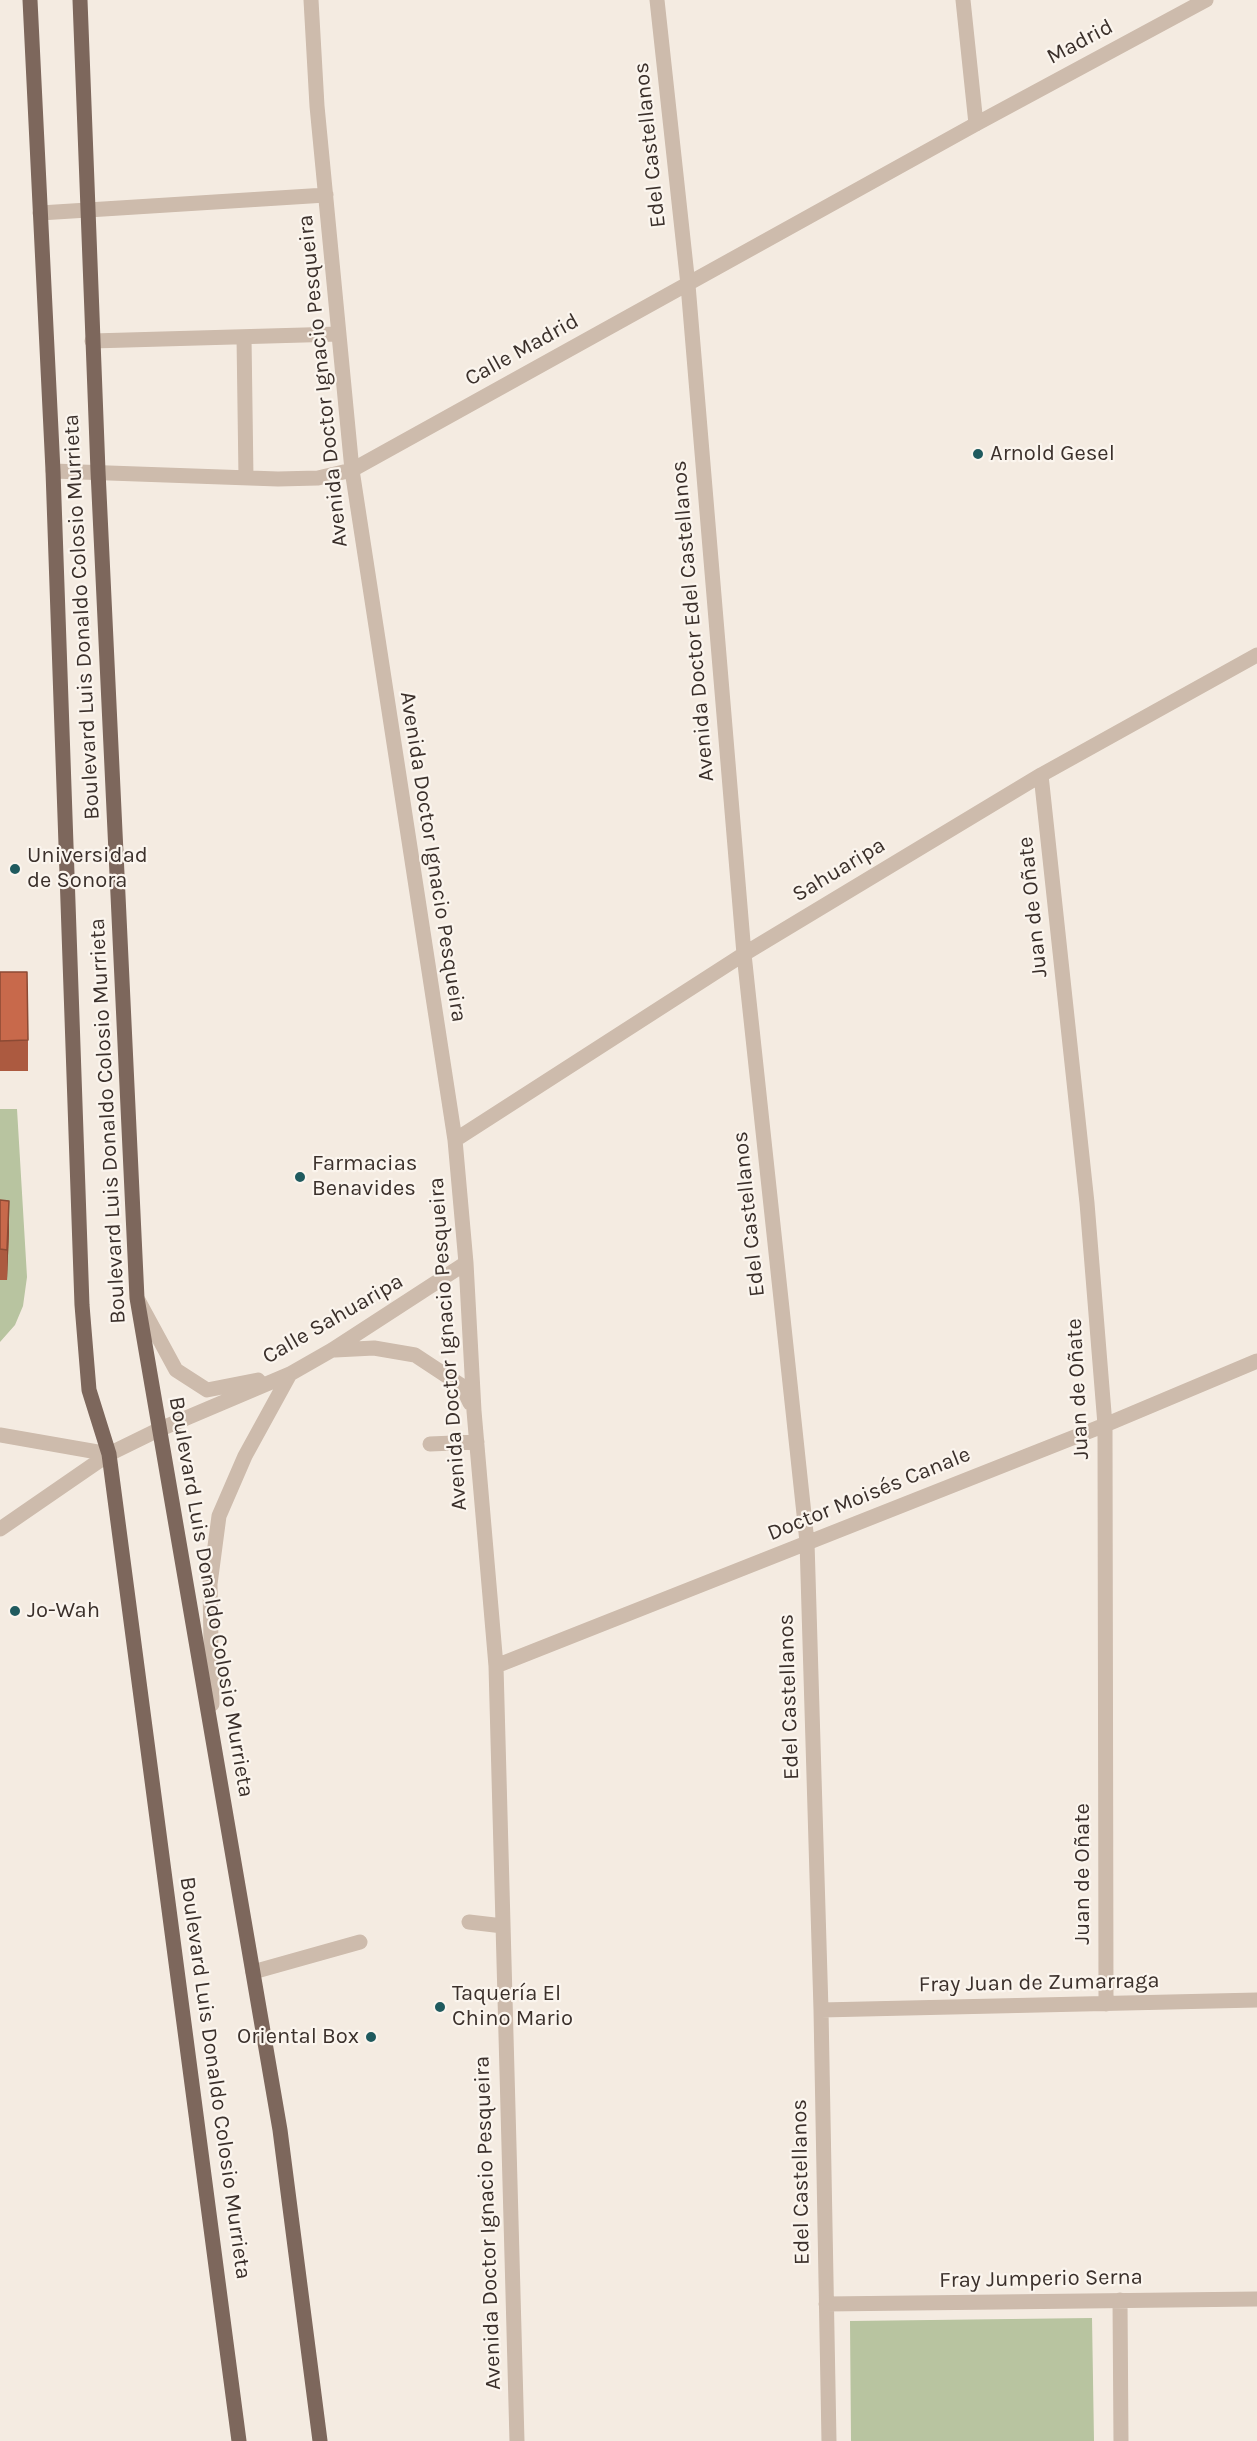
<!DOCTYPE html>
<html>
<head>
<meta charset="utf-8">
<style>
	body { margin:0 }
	canvas { display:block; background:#f4ebe1 }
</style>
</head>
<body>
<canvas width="1257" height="2441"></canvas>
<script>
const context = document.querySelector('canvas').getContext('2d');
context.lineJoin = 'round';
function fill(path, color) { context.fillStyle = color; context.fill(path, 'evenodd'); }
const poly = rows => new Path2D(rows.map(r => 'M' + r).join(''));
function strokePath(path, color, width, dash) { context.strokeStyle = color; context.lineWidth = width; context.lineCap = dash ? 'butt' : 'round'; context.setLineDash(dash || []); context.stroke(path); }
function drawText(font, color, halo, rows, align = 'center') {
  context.font = font + ' Karla,sans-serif'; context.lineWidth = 4.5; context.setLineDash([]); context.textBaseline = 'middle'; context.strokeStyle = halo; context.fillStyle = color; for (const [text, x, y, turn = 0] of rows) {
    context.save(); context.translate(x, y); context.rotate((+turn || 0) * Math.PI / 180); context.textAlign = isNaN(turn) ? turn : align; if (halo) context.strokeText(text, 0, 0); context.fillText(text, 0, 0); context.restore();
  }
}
fill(poly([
	[0,1109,17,1109,27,1277,23,1306,15,1325,0,1342],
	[1092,2318,1094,2441,851,2441,850,2321]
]), '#b8c4a0');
strokePath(poly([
	[311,0,317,106,352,470,455,1140,466,1263,474,1411,496,1666,517,2441],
	[657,0,688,285,744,954,807,1542,821,2010,829,2441],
	[963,0,976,124],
	[40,213,326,195],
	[244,337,246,478],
	[92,341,339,334],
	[53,471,278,479,318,478,352,470,976,124,1206,0],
	[1041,775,1087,1203,1105,1425,1106,2004],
	[455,1140,744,954,1041,775,1257,655],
	[138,1300,176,1370,207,1390,258,1380],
	[335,1350,374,1348,415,1355,462,1386,470,1403],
	[0,1435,109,1454],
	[430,1444,477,1442],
	[0,1529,109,1454,158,1430,290,1374,332,1350,466,1263],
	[496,1666,1105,1425,1257,1361],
	[212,1704,210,1584,219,1516,245,1456,290,1374],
	[469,1922,503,1926],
	[253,1972,360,1942],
	[821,2010,1257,2000],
	[1120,2300,1121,2441],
	[826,2304,1257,2299]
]), '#cdbbac', 15);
strokePath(poly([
	[30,0,53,471,82,1305,89,1390,109,1454,239,2441],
	[80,0,98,471,137,1298,280,2130,320,2441]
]), '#7d675c', 15);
fill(poly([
	[0,972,28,1040,28,1071,0,1071],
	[0,1200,9,1231,7,1280,0,1280]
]), '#ac5a40');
fill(poly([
	[9,1201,9,1231,7,1280,7,1250]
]), '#8c4a34');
const building = poly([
	[0,972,27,972,28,1040,0,1041,0,972],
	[0,1200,9,1201,7,1250,0,1249,0,1200]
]);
fill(building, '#c8694b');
strokePath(building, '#8c4a34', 1.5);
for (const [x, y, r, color] of [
	[978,454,6,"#1f5a5e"],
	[15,869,6,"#1f5a5e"],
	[300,1177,6,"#1f5a5e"],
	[15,1611,6,"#1f5a5e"],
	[440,2007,6,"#1f5a5e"],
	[371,2037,6,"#1f5a5e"]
]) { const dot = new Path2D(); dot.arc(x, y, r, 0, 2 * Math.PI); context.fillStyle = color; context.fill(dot); strokePath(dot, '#fbf5ee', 2); }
drawText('22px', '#3b302b', '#fbf5ee', [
	["Madrid",1080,42,-28],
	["Edel Castellanos",650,145,-96],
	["Calle Madrid",522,350,-29],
	["Avenida Doctor Ignacio Pesqueira",323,381,-96],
	["Boulevard Luis Donaldo Colosio Murrieta",82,617,-93],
	["Avenida Doctor Edel Castellanos",693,621,-95],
	["Avenida Doctor Ignacio Pesqueira",433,857,81],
	["Sahuaripa",839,870,-31],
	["Juan de Oñate",1033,907,-96],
	["Boulevard Luis Donaldo Colosio Murrieta",108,1121,-93],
	["Edel Castellanos",749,1214,-96],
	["Calle Sahuaripa",333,1319,-30],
	["Avenida Doctor Ignacio Pesqueira",448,1344,-94],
	["Juan de Oñate",1078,1389,-93],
	["Doctor Moisés Canale",869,1494,-22],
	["Boulevard Luis Donaldo Colosio Murrieta",211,1597,80],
	["Edel Castellanos",789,1697,-92],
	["Juan de Oñate",1083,1874,-90],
	["Fray Juan de Zumarraga",1039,1983,-1],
	["Boulevard Luis Donaldo Colosio Murrieta",215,2078,82],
	["Edel Castellanos",801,2182,-91],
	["Avenida Doctor Ignacio Pesqueira",488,2223,-92],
	["Fray Jumperio Serna",1041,2279,-1]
]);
drawText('22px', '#3b302b', '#fbf5ee', [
	["Arnold Gesel",990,454],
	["Universidad",27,856],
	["de Sonora",27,881],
	["Farmacias",312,1164],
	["Benavides",312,1189],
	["Jo-Wah",27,1611],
	["Taquería El",452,1994],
	["Chino Mario",452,2019],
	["Oriental Box",359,2037,"right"]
], 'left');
</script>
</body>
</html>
